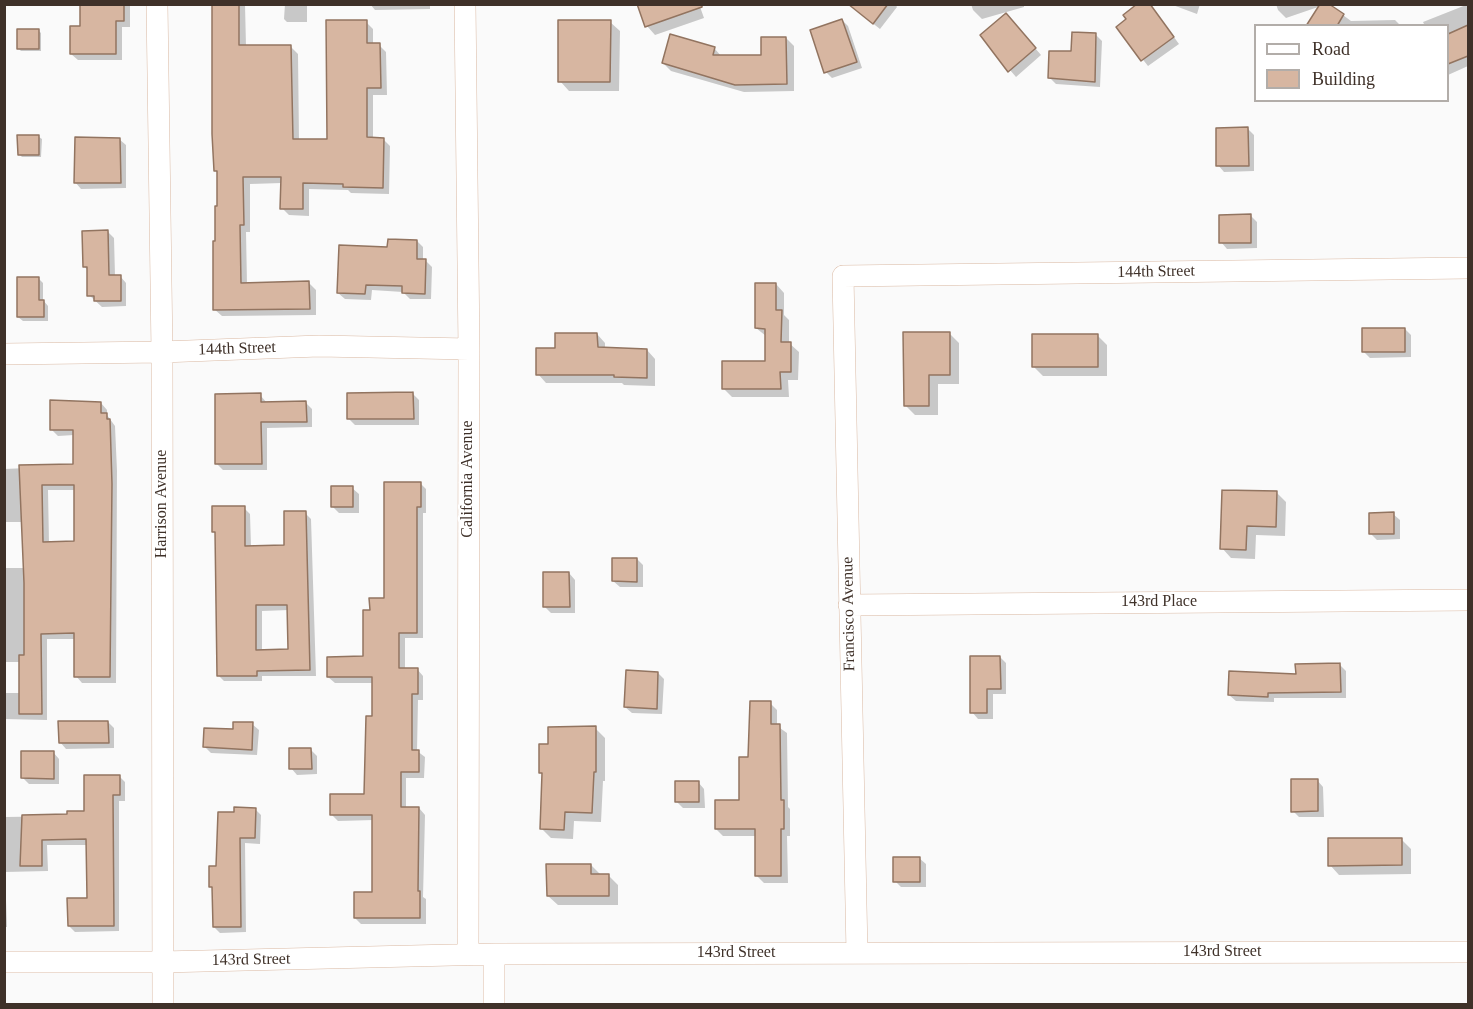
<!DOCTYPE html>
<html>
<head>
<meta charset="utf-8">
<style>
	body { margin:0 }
	#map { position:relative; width:1473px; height:1009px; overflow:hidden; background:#fafafa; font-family:"Times New Roman",serif }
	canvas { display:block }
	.frame { position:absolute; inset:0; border:6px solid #3f3129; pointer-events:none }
	.legend { position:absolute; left:1254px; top:24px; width:195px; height:78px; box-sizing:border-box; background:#fff; border:2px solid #b2ada9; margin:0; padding:8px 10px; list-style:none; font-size:18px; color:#3f3129 }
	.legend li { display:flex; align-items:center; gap:12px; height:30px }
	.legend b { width:30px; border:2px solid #b2ada9 }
</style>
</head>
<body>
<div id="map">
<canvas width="1473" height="1009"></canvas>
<div class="frame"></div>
<ul class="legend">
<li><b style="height:8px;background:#fff"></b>Road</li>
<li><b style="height:16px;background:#d7b6a1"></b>Building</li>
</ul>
</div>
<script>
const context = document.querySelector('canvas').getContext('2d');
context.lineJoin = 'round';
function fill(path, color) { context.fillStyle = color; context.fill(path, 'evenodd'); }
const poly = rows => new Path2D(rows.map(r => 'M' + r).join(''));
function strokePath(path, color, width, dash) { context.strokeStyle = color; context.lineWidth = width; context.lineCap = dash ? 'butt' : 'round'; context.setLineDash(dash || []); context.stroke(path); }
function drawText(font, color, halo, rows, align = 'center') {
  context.font = font + ' "Times New Roman",serif'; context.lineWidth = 4.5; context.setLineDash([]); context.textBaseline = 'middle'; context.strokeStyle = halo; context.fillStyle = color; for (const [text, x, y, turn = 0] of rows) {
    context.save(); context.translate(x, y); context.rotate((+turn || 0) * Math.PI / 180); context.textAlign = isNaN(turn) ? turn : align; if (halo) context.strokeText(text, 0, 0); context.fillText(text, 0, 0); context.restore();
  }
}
fill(poly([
	[82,4,130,6,130,27,122,27,122,60,78,60,71,54,82,28],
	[214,4,245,4,246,47,291,47,298,54,299,141,328,140,366,22,373,29,373,45,379,45,386,52,387,95,373,95,373,139,383,139,390,146,389,194,351,193,348,190,309,189,309,216,289,215,282,208,282,183,250,184,250,232,246,232,247,285,309,283,316,290,316,315,222,316,214,309,219,208,218,173,215,170],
	[285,4,307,4,307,22,287,22,284,19],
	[370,4,430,4,430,9,375,10],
	[699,4,704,18,655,35,647,26],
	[848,4,895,4,897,7,880,29],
	[971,4,1024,4,1024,7,982,19,973,10],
	[1170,4,1200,4,1197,14],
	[1276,4,1328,4,1351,21,1395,20,1400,25,1411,26,1308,26,1321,6,1286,18,1278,10],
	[1466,5,1468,8,1468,66,1448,75,1448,26,1425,26,1423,22],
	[1151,6,1179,44,1148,66,1118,28],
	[842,20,848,26,862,68,832,78,826,72],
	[1012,21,1041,55,1016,77,1010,70],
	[610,22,620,31,619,91,569,91,560,81],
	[38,30,41,33,41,51,21,51,18,48],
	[1096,35,1102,41,1100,87,1056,84,1050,78,1073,53],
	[786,38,794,46,794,91,744,92,671,71,663,63,714,48,722,57,763,57],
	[1248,129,1254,135,1254,171,1224,172,1218,165],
	[39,137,42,139,41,157,22,157,19,154],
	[119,139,126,145,126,188,81,189,75,182],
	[1251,216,1257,222,1257,248,1227,249,1221,242],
	[108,232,114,238,115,276,120,276,126,283,126,306,102,307,89,295,88,271,84,266],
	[417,241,423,247,423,260,426,261,432,267,431,299,410,299,403,292,372,290,371,300,345,299,338,293,389,249],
	[39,279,43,283,43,300,48,306,48,321,23,321,18,317],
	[776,284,784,293,784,315,789,320,789,343,799,352,798,380,788,380,789,397,732,397,724,389,766,362,766,336,756,328],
	[1405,329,1411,335,1411,357,1370,358,1364,352],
	[949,333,959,343,959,384,938,384,938,415,915,415,905,405],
	[597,334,605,343,605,348,647,350,655,359,655,386,624,385,622,383,546,383,538,374,557,349],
	[1097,335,1107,345,1107,376,1043,376,1033,366],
	[413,394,419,400,419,425,355,425,349,419],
	[260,395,267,403,306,403,312,409,312,427,267,428,267,470,223,470,217,464],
	[101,403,107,410,107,415,115,426,117,471,116,683,82,683,76,676,76,639,47,639,47,720,4,719,4,693,21,693,21,662,4,662,4,568,25,568,22,522,4,522,4,469,75,466,74,435,58,436,52,430],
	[48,490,76,490,75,543,49,543],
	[420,483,426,489,426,513,423,513,423,638,405,638,405,669,417,669,423,676,423,700,418,700,417,751,425,757,424,778,406,778,406,808,419,808,425,815,423,897,426,899,426,924,361,924,355,918,373,893,374,820,338,821,332,815,366,795,374,718,373,683,335,683,328,677,365,658,371,612,385,599],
	[352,488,359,494,359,513,339,513,333,507],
	[1277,493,1286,502,1285,536,1256,535,1255,559,1231,558,1222,548],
	[244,508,250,514,251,547,286,547,305,513,311,519,316,676,262,676,262,681,224,681,218,675,216,534,213,531],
	[289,610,289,651,262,651,262,611],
	[1393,514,1400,520,1400,539,1377,540,1371,534],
	[637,559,643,565,643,587,620,587,613,581],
	[569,573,575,580,575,613,551,613,545,607],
	[1000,657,1006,663,1006,694,993,694,993,719,978,719,972,712],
	[1340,665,1346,671,1346,698,1274,698,1274,702,1236,701,1229,695],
	[658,673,664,679,662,714,632,713,625,707],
	[770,703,777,710,777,726,787,733,788,807,790,809,790,836,787,836,788,883,764,883,757,876,756,836,723,836,716,829,741,802,750,759],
	[108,722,114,728,114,748,66,749,60,742],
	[252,724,259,730,257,755,211,753,204,746],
	[595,728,605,738,605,781,603,781,601,822,574,821,573,839,551,838,541,828,543,775,540,772,550,746],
	[311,750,317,756,317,774,297,775,291,768],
	[53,752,59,759,59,784,29,784,23,778],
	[119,776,125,782,125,801,119,801,119,931,75,932,69,926,89,899,88,845,47,845,48,871,5,872,7,927,4,927,4,805,5,817,68,816,86,813],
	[1317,780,1323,787,1324,817,1299,817,1293,811],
	[698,782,704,789,705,808,683,808,677,802],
	[255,809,261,815,260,844,245,843,246,932,220,933,214,927,213,889,211,887,235,814],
	[1401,839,1411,849,1411,874,1339,875,1330,865],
	[919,858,926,864,926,887,901,887,895,881],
	[591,865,601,875,608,875,618,885,618,905,558,905,548,896]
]), '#0003');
const building = poly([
	[80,4,124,4,124,21,116,21,116,54,70,54,70,26,80,26,80,4],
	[212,4,239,4,239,45,291,45,293,139,327,139,326,20,367,20,367,43,380,43,381,88,367,88,367,137,384,138,383,188,343,187,343,184,303,183,303,209,280,209,281,177,243,177,244,225,240,225,241,283,309,281,310,309,213,310,213,241,215,241,215,206,217,206,217,171,214,171,212,134,212,4],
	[637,4,702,4,702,7,645,27,637,4],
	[848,4,888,4,873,24,848,4],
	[1137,4,1150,4,1174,37,1141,61,1116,27,1126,19,1123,15,1137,4],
	[1320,4,1329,4,1344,14,1337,26,1306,26,1320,4],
	[1006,13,1036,48,1008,72,980,35,1006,13],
	[842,19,857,62,824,73,810,30,842,19],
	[558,20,611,20,610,82,558,82,558,20],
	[1468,25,1468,56,1448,64,1448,34,1468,25],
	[17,29,39,29,39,49,17,49,17,29],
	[1072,32,1096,33,1095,82,1048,78,1049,51,1071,51,1072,32],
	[670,34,715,47,713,55,761,55,761,37,786,37,787,84,735,85,662,63,670,34],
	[1248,127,1249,166,1216,166,1216,128,1248,127],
	[17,135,39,135,39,155,18,155,17,135],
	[75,137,120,138,121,183,74,183,75,137],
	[1251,214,1251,243,1219,243,1219,215,1251,214],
	[108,230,109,275,121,275,121,301,94,301,94,296,87,296,87,267,83,267,82,231,108,230],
	[388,239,417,240,417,259,426,259,425,294,402,293,402,286,366,285,365,294,337,293,339,245,387,247,388,239],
	[17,277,39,277,39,300,44,300,44,317,17,317,17,277],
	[755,283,776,283,776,310,782,310,781,342,791,342,791,372,780,372,781,389,722,389,722,361,765,361,765,329,755,328,755,283],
	[1362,328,1405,328,1405,352,1362,352,1362,328],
	[903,332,950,332,950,375,929,375,929,406,904,406,903,332],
	[555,333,597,333,598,347,647,349,647,378,614,377,614,375,536,375,536,348,555,348,555,333],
	[1032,334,1098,334,1098,367,1032,367,1032,334],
	[413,392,414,419,347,419,347,393,413,392],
	[261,393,261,402,306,401,307,422,261,422,262,464,215,464,215,394,261,393],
	[50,400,101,402,101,413,107,413,107,419,110,419,112,484,110,677,74,677,74,633,41,634,42,714,19,714,19,655,24,655,24,583,19,465,73,464,73,430,50,430,50,400],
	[42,485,74,485,74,541,43,542,42,485],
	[384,482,421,482,421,507,417,507,417,633,399,633,399,668,418,668,418,694,412,694,412,750,419,750,419,772,401,772,401,807,419,807,418,891,420,891,420,918,354,918,354,892,372,892,372,815,330,815,330,794,364,794,366,716,372,716,372,677,327,677,327,657,363,656,363,610,370,610,369,598,384,598,384,482],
	[331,486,353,486,353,507,331,507,331,486],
	[1222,490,1277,491,1276,527,1247,526,1246,550,1220,549,1222,490],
	[212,506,245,506,245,546,284,545,284,511,306,511,310,670,257,671,257,676,217,676,215,532,212,532,212,506],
	[256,605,287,605,288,649,256,650,256,605],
	[1394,512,1394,534,1369,534,1369,513,1394,512],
	[612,558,637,558,637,582,612,581,612,558],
	[543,572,569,572,570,607,543,607,543,572],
	[970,656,1000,656,1001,689,987,689,987,713,970,713,970,656],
	[1340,663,1341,692,1268,693,1268,697,1228,695,1229,671,1296,674,1295,664,1340,663],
	[626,670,658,672,657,709,624,707,626,670],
	[750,701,771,701,771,724,780,724,781,800,784,800,784,829,781,829,781,876,755,876,755,829,715,829,715,800,739,800,739,757,748,757,750,701],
	[58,721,108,721,109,743,59,743,58,721],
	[233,722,253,722,252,750,203,747,204,728,233,729,233,722],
	[596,726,596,772,594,772,592,813,565,812,564,830,540,829,542,773,539,773,539,744,548,744,548,727,596,726],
	[289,748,311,748,312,769,289,769,289,748],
	[21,751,54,751,54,779,21,778,21,751],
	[84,775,120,775,120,795,113,795,114,926,68,926,67,898,87,898,86,839,42,840,42,866,20,866,22,815,67,814,67,811,84,811,84,775],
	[1291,779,1318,779,1318,811,1291,812,1291,779],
	[675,781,699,781,699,802,675,802,675,781],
	[234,807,256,808,255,838,240,838,241,927,213,927,212,887,209,887,209,866,216,866,218,812,234,812,234,807],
	[1328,838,1402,838,1402,865,1328,866,1328,838],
	[893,857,920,857,920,882,893,882,893,857],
	[546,864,591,864,591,874,609,874,609,896,547,896,546,864]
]);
fill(building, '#d7b6a1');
strokePath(building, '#927460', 1.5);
const street = poly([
	[157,4,162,352,163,1004],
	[465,4,469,349,468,955],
	[4,354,162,352,319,346,469,349],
	[849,605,1468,600],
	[857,953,843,276,1468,268],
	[494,954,494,1004],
	[4,962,162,962,494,954,1468,952]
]);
strokePath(street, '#dab9a3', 22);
strokePath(street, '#fff', 21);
drawText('16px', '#3f3129', '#fff', [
	["144th Street",1156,272,-1],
	["144th Street",237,349,-2],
	["California Avenue",468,479,-90],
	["Harrison Avenue",162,504,-90],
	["143rd Place",1159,602],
	["Francisco Avenue",849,614,-91],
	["143rd Street",1222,952],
	["143rd Street",736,953],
	["143rd Street",251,960,-1]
]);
</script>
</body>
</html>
